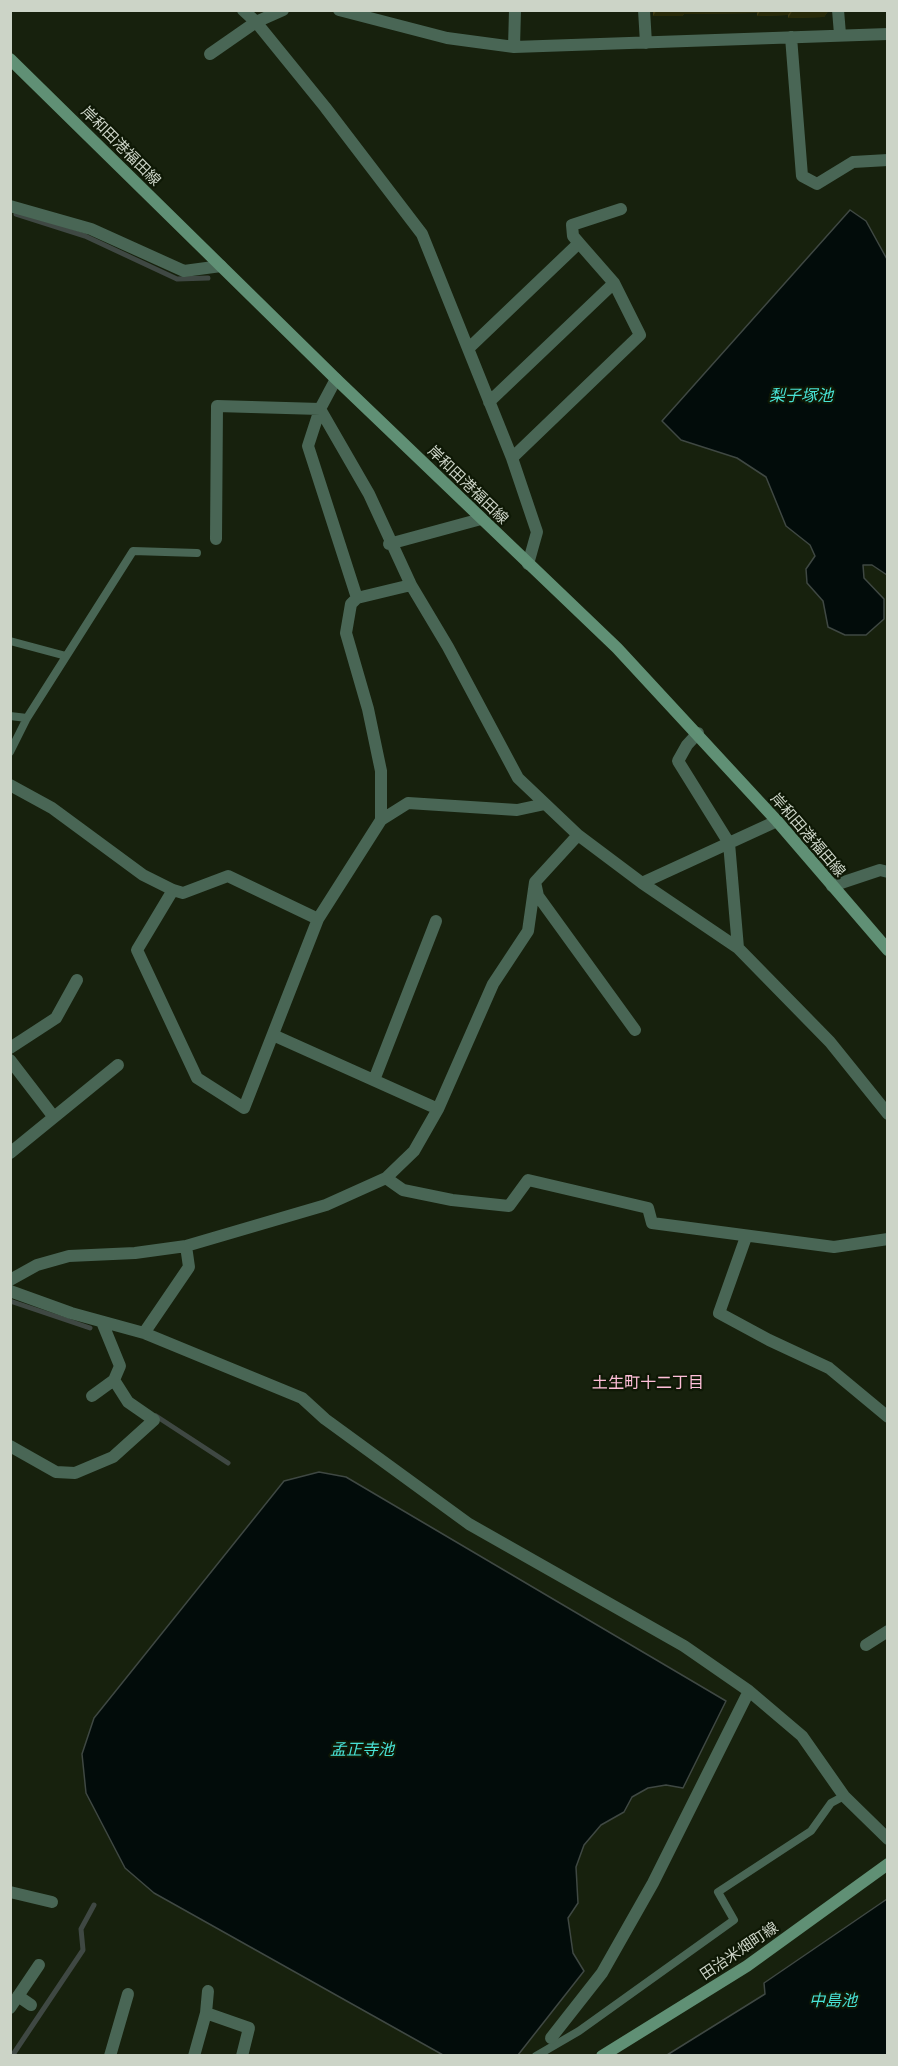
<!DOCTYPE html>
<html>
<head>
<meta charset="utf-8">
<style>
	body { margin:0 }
	#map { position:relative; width:898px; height:2066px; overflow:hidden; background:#17210d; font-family:Commissioner,sans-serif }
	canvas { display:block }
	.frame { position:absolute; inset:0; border:12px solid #ccd4c7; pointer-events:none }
</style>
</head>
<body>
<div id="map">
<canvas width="898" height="2066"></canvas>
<div class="frame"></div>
</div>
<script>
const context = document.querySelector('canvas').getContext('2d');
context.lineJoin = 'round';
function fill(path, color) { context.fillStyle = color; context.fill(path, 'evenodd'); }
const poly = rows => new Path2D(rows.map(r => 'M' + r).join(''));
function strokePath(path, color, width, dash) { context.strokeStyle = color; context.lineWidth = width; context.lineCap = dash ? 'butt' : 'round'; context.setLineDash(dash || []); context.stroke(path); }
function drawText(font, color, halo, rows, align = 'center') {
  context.font = font + ' Commissioner,"Noto Sans JP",sans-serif'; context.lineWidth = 4.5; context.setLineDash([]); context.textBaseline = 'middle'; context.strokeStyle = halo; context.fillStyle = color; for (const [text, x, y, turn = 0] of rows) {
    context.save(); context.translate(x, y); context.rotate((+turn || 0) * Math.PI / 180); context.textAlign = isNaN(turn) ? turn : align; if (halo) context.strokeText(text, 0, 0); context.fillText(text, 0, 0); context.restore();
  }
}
const water = poly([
	[850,210,866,221,888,261,887,575,872,565,863,565,864,578,884,599,884,619,866,635,845,635,828,627,823,601,807,583,806,569,815,556,810,545,786,526,766,477,737,458,681,440,662,421,850,210],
	[319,1472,346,1477,726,1701,683,1788,666,1785,648,1788,632,1797,624,1812,601,1825,584,1845,576,1867,578,1903,568,1918,573,1953,584,1971,518,2055,443,2055,154,1893,125,1868,86,1793,82,1754,94,1718,284,1481,319,1472],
	[887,1899,887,2055,667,2055,765,1994,764,1983,887,1899]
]);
fill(water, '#020c0a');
strokePath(water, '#3f4843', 1.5);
strokePath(poly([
	[16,214,85,236,177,279,208,278],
	[10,1301,90,1328],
	[156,1416,228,1463],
	[12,2056,83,1950,81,1929,94,1905]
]), '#3f4843', 5);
strokePath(poly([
	[10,641,66,656],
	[10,716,27,718],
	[10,752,27,718,133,551,197,553],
	[536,2056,579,2031,734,1920,718,1892,811,1831,831,1803,844,1796]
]), '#496655', 8);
strokePath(poly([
	[243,10,256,22,325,107,422,234,512,458,537,532,528,564],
	[339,10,447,38,514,47,888,34],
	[644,10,646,43],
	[838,10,840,34],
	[791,37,802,176,817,184,853,162,888,160],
	[514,47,515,10],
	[210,54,256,22,283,10],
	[10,206,91,229,184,271,221,266],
	[579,243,573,236,572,225,621,209],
	[469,348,579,243,614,283,640,335,512,458],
	[336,379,320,409,369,494,411,585,448,647,518,778,578,835,642,883,738,948,830,1042,888,1114],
	[489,402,614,283],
	[216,539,217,406,320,409,308,446,357,598],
	[389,544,481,519],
	[698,733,687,745,678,761,729,843,738,948],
	[10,785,52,808,143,875,173,890,183,893,228,876,318,919,381,820,408,803,517,810,545,804],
	[381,820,381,771,368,709,346,633,351,604,357,598,411,585],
	[578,835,535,882,538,896,635,1030],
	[642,883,777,821],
	[832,886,880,870,888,872],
	[173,890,137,950,197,1078,244,1108,318,919],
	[273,1035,438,1109],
	[10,1048,56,1018,77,980],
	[10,1060,53,1116],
	[374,1080,436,921],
	[10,1153,118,1065],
	[386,1178,403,1190,452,1200,509,1206,528,1180,648,1208,652,1223,834,1247,888,1239],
	[746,1237,719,1313,769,1340,829,1368,888,1417],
	[10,1280,37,1265,69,1256,135,1253,186,1246,326,1205,386,1178,414,1151,438,1109,493,984,528,931,535,882],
	[10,1291,71,1313,144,1333,302,1398,325,1419,469,1524,684,1646,749,1691,802,1736,844,1796,888,1839],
	[144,1333,189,1267,186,1246],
	[92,1396,114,1380,120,1366,102,1322],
	[10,1446,56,1472,75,1473,113,1457,154,1420,128,1402,114,1380],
	[866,1645,888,1631],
	[10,1892,52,1902],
	[18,1996,31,2005],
	[10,2008,39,1965],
	[206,2013,249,2028,242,2056],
	[551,2038,602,1973,653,1883,749,1691],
	[110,2056,128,1994],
	[194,2056,206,2013,208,1991]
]), '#496655', 12);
strokePath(poly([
	[10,59,336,379,617,648,777,821,888,950],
	[602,2056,747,1966,888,1864]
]), '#609075', 12);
fill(poly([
	[653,10,829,10,824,17,788,18,788,15,757,16,757,13,684,14,682,16,653,16]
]), '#3f3b14');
fill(poly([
	[657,10,759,10,757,13,684,14,682,16,653,16],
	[761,10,792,10,788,15,757,16],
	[793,10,829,10,824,17,788,18]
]), '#282a09');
drawText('15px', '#ccd4c7', '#0e1805', [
	["岸和田港福田線",121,146,45],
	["岸和田港福田線",468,485,44],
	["岸和田港福田線",808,835,49],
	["田治米畑町線",739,1951,-34]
]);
drawText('italic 16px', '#48e2d5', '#0e1805', [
	["梨子塚池",801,396],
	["孟正寺池",362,1750],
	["中島池",833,2001]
]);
drawText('16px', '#ffbfd9', '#0e1805', [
	["土生町十二丁目",648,1383]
]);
</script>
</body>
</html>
